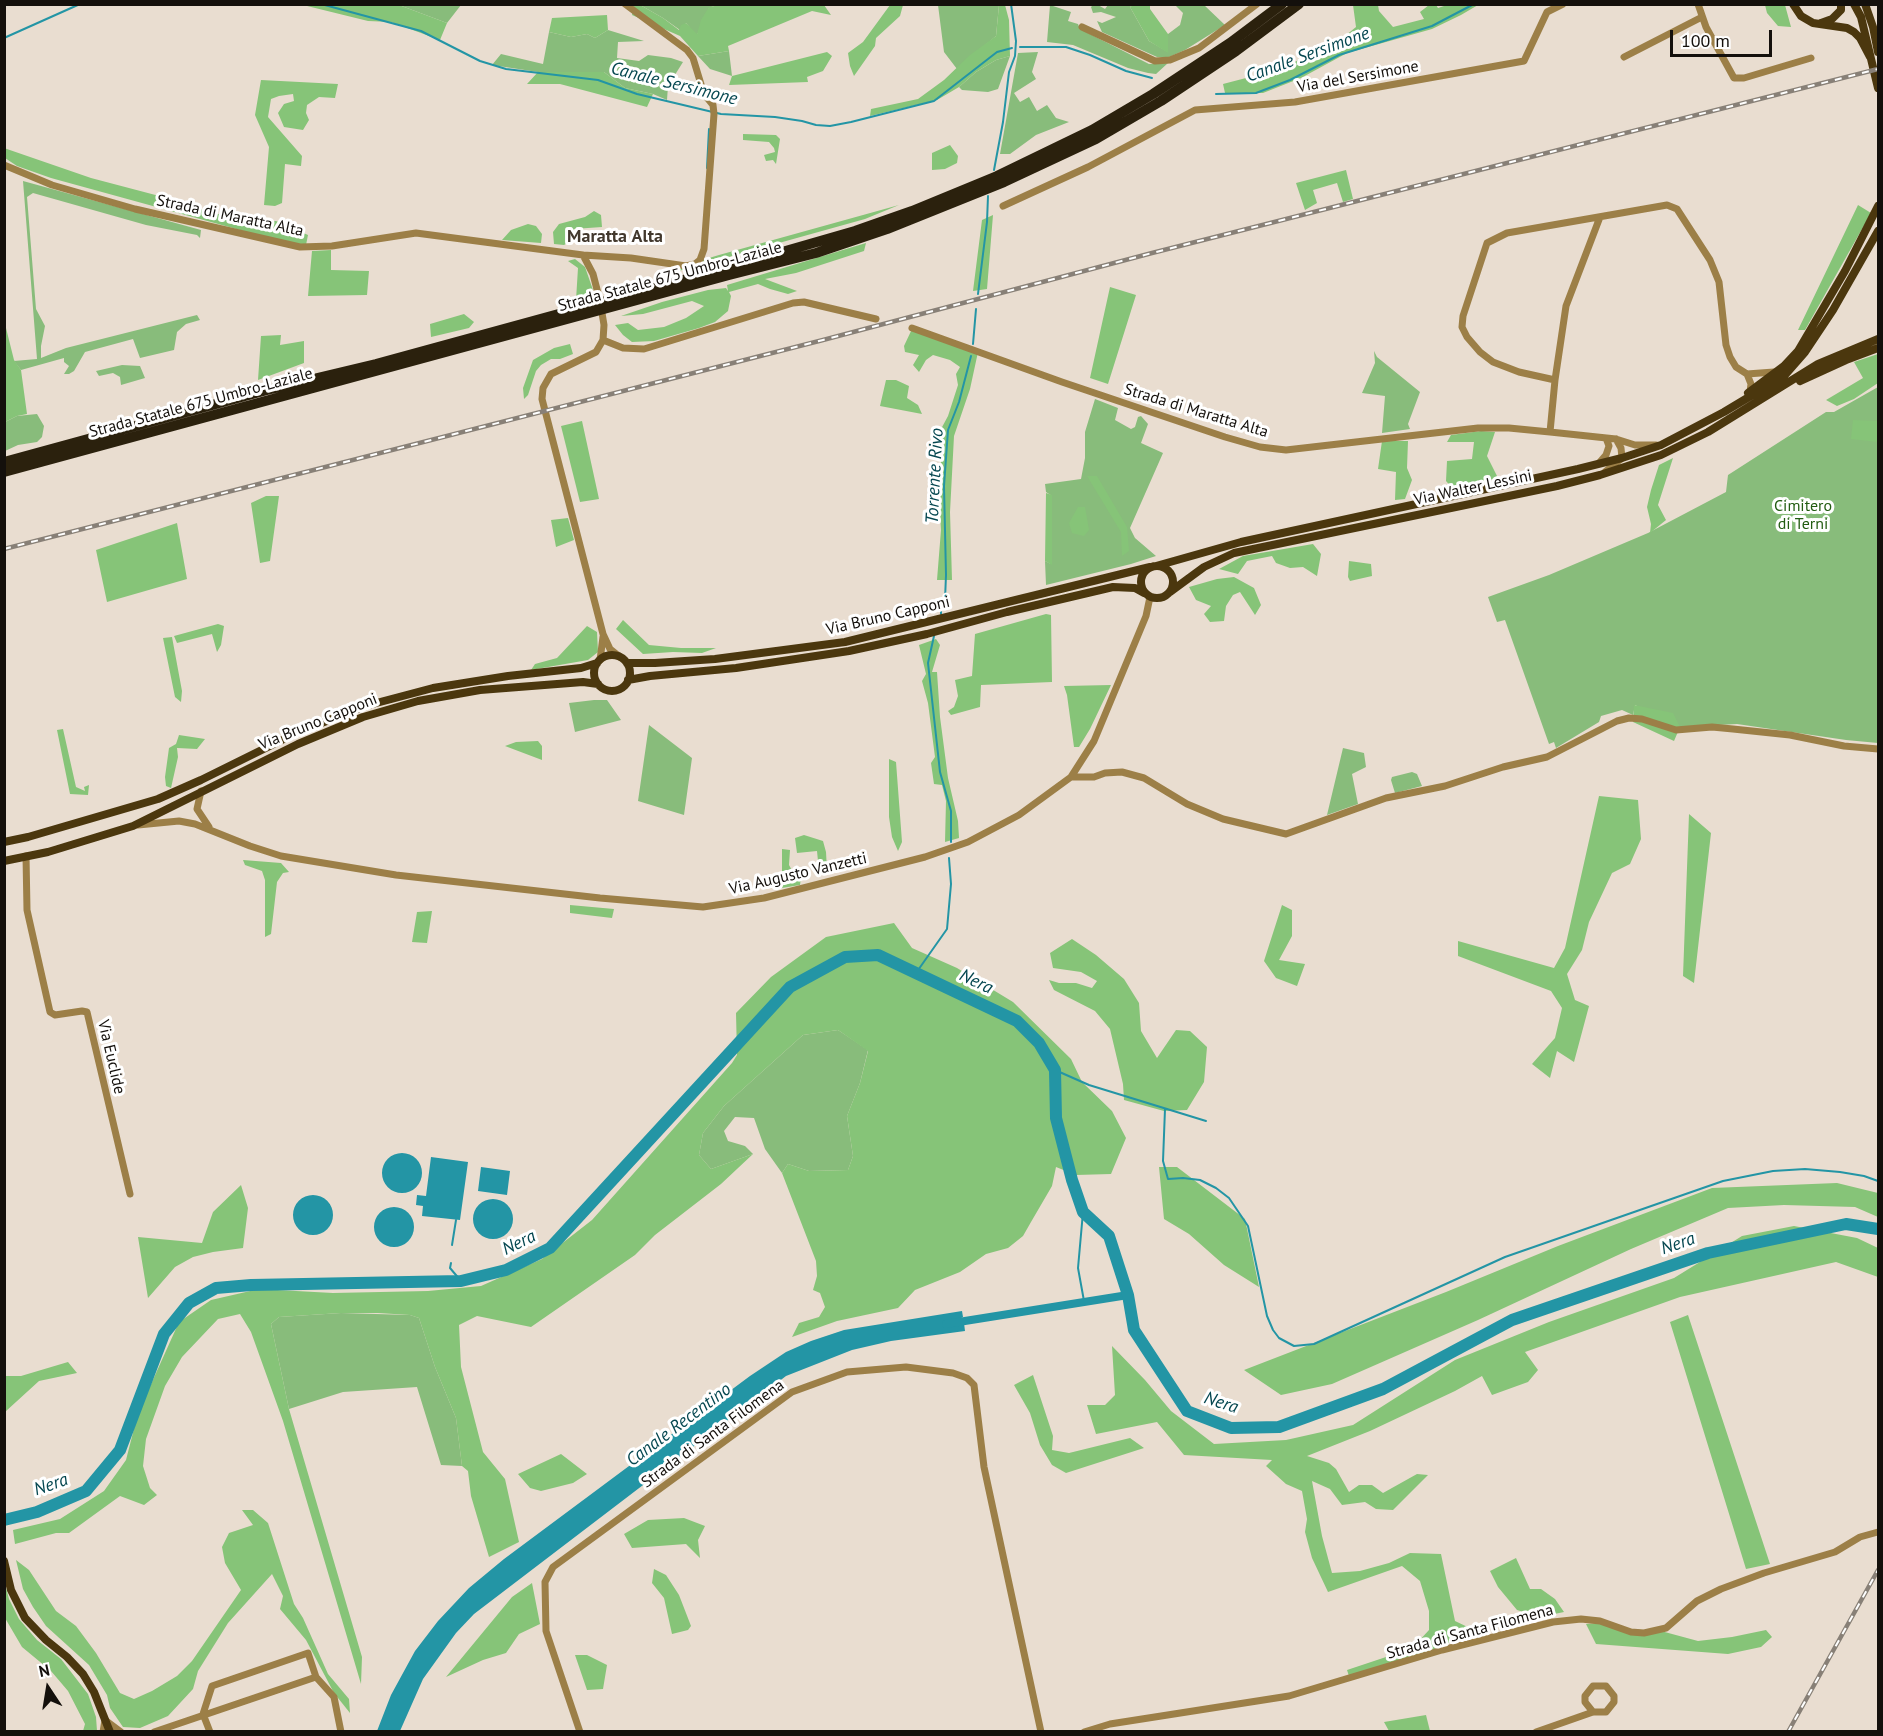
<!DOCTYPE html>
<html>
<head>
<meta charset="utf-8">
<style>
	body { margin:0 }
	#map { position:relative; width:1883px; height:1736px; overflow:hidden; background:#e9ddd0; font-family:"PT Sans",sans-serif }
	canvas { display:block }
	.frame { position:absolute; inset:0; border:6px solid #14100c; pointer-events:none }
	.north { position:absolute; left:18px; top:1658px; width:60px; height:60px; -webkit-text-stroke:4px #fff; paint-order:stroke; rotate:348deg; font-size:16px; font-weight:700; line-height:24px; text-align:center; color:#14100c }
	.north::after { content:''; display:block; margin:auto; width:21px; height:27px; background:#14100c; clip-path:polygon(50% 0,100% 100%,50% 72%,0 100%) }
	.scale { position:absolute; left:1670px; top:30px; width:102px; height:27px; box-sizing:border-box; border:3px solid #14100c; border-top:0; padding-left:8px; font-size:18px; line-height:21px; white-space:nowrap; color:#14100c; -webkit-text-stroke:4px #fff; paint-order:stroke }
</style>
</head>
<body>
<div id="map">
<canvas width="1883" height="1736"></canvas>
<div class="frame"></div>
<div class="north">N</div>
<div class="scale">100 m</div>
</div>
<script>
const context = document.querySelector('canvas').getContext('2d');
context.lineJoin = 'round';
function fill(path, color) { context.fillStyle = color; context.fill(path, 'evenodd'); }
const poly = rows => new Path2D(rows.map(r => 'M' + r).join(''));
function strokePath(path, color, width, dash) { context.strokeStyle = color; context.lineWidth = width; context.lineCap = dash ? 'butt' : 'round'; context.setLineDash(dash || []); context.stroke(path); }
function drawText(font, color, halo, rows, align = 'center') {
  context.font = font + ' "PT Sans",sans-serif'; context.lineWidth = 6; context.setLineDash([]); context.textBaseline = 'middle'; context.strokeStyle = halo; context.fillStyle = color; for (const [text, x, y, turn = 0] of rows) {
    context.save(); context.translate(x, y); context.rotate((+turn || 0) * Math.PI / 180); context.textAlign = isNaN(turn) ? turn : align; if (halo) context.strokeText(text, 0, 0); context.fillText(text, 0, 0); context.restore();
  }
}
fill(poly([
	[399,5,461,5,447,23],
	[633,5,716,5,709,8,697,35,694,33,686,23,680,30,663,18,642,6],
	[938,5,999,5,996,36,957,69,944,52],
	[1050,5,1071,12,1068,21,1078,24,1080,29,1149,64,1168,63,1156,74,1148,73,1128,68,1073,45,1047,42],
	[1093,5,1098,5,1105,9,1108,5,1133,5,1130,7,1149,41,1168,52,1168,34,1180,25,1183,13,1175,5,1204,5,1225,25,1185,50,1169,57,1157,57,1102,32,1097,21,1102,23,1116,17,1101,12,1093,13,1091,7],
	[608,30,644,41,618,42,617,58,639,61,648,55,671,58,683,62,668,86,667,100,653,94,625,88,604,72,538,72,492,65,501,54,543,64,549,32,571,37,587,34,595,38],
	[729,51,732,76,710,69,698,56],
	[1038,52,1032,72,1036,79,1014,93,1020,102,1029,97,1037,111,1047,105,1056,118,1069,122,1036,135,1010,154,1000,154,1018,53],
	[1010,56,998,89,988,92,962,90,959,87,976,72,996,60],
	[23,181,201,230,200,238,197,235,146,225,40,195,33,193,27,197,36,309,45,326,41,346,41,358,66,348,197,315,200,320,186,324,177,332,174,350,140,358,133,339,85,352,74,371,69,374,64,374,69,366,64,362,64,358,21,370,14,361,37,359],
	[1374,351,1377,357,1420,392,1408,424,1410,429,1382,433,1385,396,1362,393,1375,363],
	[122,365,140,366,145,378,121,385,120,377,113,373,99,376,96,371],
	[1878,387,1878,743,1846,740,1737,724,1680,727,1635,705,1633,715,1622,710,1601,716,1599,722,1556,748,1554,742,1549,744,1505,620,1497,622,1488,597,1549,575,1648,533,1726,492,1728,475,1826,412,1834,412],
	[1095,399,1118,408,1115,420,1131,429,1135,427,1138,417,1141,416,1148,424,1141,443,1163,453,1130,528,1135,538,1156,556,1131,564,1046,585,1045,561,1051,564,1052,496,1046,492,1045,484,1081,479,1085,458,1085,432],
	[37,414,44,426,42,437,37,442,18,445,5,451,5,422,17,416],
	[594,700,607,700,621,720,575,732,569,703],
	[649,725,692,758,684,815,638,801],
	[1343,748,1364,753,1366,767,1352,774,1358,804,1327,815],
	[1412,772,1417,774,1422,786,1395,793,1391,780,1392,777],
	[838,1030,868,1050,860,1083,847,1116,853,1156,848,1170,809,1171,788,1164,782,1173,765,1149,754,1118,735,1117,724,1131,728,1141,745,1146,753,1154,711,1169,699,1155,703,1133,724,1106,803,1035],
	[341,1313,410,1315,419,1318,435,1367,456,1418,462,1466,441,1465,417,1387,343,1392,289,1409,271,1324,279,1317]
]), '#88bc7b');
fill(poly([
	[303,5,399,5,447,23,440,40,391,22,368,21],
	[634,5,642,6,663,18,679,30,681,25,686,23,697,34,701,20,709,7,720,5,824,5,831,15,812,11,728,46,729,51,698,56,680,36,632,15],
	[890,5,903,5,900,16,876,38,875,46,854,76,850,66,848,53,863,42],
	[999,5,1005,5,1009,20,1010,56,996,60,976,72,959,87,937,100,870,116,871,109,918,99,944,80,970,55,996,36],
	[1133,5,1150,5,1150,9,1168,34,1168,53,1149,41,1130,7],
	[1353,5,1378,5,1379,11,1393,27,1424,19,1420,12,1429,5,1436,5,1438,8,1447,5,1478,5,1461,15,1432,29,1347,53,1301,78,1263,93,1225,93,1223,84,1288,67,1314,49,1340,40,1356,27],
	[1765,5,1785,5,1791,27,1778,26,1767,13],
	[607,15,608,30,595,38,587,34,571,37,549,32,552,18],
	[827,52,832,56,823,71,807,77,808,82,729,85,732,76],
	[538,72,604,72,625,88,653,94,647,107,560,84,527,84],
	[261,80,338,84,335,98,319,97,307,105,306,113,309,120,303,130,284,127,278,113,284,104,294,101,293,94,279,96,271,99,268,117,302,156,301,166,285,164,282,203,275,206,264,205,269,147,255,115],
	[743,134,776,135,780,139,776,164,773,160,766,161,764,155,775,152,774,148,769,142,743,140],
	[950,145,958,156,957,163,945,169,932,170,932,153],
	[4,148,91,178,182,202,216,215,231,209,250,223,276,221,308,235,306,245,280,241,51,178,17,166,5,158],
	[1346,170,1353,199,1343,202,1337,183,1313,190,1317,203,1305,210,1296,183],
	[899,205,865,219,657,277,659,273,719,255],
	[1858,205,1871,213,1805,330,1798,330],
	[594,211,601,215,602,227,574,229,574,239,564,245,554,244,553,232,559,224,585,217],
	[993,215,987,289,973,291,982,220],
	[528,224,536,226,542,234,541,243,502,240,511,230],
	[866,243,864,251,796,273,765,279,797,291,788,294,770,289,758,284,729,292,731,296,728,311,715,322,699,328,654,341,632,342,623,335,615,325,628,323,638,330,664,327,686,318,704,306,692,301,643,314,621,316,662,302,708,290,726,288,728,291,727,285],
	[331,250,331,270,369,271,367,295,308,296,312,251],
	[575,259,585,267,593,290,592,295,576,300,578,268,568,261],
	[1110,287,1136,295,1108,384,1090,378],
	[464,314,474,322,469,328,431,337,430,324],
	[4,320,14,360,21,370,27,414,17,416,5,422],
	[912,329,978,352,970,389,954,436,950,512,952,580,937,580,941,530,938,479,942,456,941,429,948,416,958,385,956,374,960,367,950,360,933,355,926,360,919,372,913,365,919,355,905,352,904,346],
	[281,335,280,345,304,341,304,363,258,380,261,336],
	[570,344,573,354,560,359,551,359,541,365,536,371,528,395,524,399,523,388,533,360,554,348],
	[1878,354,1878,383,1854,399,1837,406,1826,400,1863,378,1854,362],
	[886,380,896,380,909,386,907,398,918,405,922,414,880,406],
	[1853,420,1878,421,1878,442,1851,439],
	[582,421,599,499,580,502,561,426],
	[1481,431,1495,432,1487,456,1498,478,1453,489,1446,481,1447,461,1472,459,1474,442,1447,442,1451,435],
	[1382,441,1408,441,1407,468,1412,480,1405,499,1395,500,1396,472,1378,469],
	[1673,458,1658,505,1666,520,1650,533,1651,524,1647,507,1651,490,1659,465],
	[1087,476,1097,476,1127,527,1129,551,1122,556,1121,532],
	[1046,493,1052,495,1052,565,1045,561],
	[266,496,279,496,270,561,260,563,251,503],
	[1078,507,1085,507,1089,530,1084,536,1072,533,1069,523],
	[568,518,574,540,556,547,551,520],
	[177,523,187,579,107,602,96,550],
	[1313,544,1321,554,1317,576,1303,567,1290,568,1276,563,1272,556,1247,561,1238,574,1219,569,1243,556],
	[1349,561,1371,564,1372,576,1350,581,1348,577],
	[1234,577,1254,588,1261,605,1255,615,1240,592,1233,595,1226,606,1224,621,1210,622,1204,614,1211,606,1196,600,1189,587,1217,579],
	[1046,614,1051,615,1052,682,981,685,980,707,951,715,948,711,954,707,958,696,955,680,972,676,975,634],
	[623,620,649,645,681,648,716,648,702,653,673,652,643,654,616,629],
	[218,624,224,626,221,645,217,652,212,634,177,643,174,636],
	[587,626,597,632,598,652,588,660,531,670,535,664,557,658],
	[172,637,182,691,181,702,175,697,163,638],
	[936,639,940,645,932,672,937,672,940,717,948,778,958,821,959,838,945,842,946,801,942,785,934,784,931,763,935,757,928,703,922,681,926,674,919,645],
	[1111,685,1090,729,1079,747,1074,747,1067,695,1064,686],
	[1634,705,1673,713,1680,727,1674,741,1633,722],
	[63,729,76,787,85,791,84,787,89,785,88,795,70,794,57,730],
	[179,735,205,739,197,749,177,748,178,757,171,788,166,786,165,777,169,748,176,744],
	[538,741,542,746,542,760,505,746,516,742],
	[889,759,896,762,902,842,898,851,892,837,889,817],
	[1599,796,1638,800,1641,839,1630,864,1612,873,1589,922,1582,950,1567,974,1575,1000,1589,1006,1574,1062,1557,1051,1550,1078,1532,1064,1555,1038,1562,1008,1551,991,1458,956,1458,941,1554,968,1565,948],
	[1689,814,1711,833,1694,983,1683,976],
	[804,835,823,841,826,852,827,870,819,871,817,851,797,853,795,838],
	[782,849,790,850,789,865,794,874,801,878,800,885,782,888],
	[243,860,281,863,289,872,283,873,277,882,271,934,265,937,265,880,262,871,245,865],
	[570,905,614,909,612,918,570,913],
	[1282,905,1292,910,1292,936,1279,960,1305,964,1297,986,1276,978,1264,961],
	[432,911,427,943,412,942,417,912],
	[894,923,912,948,957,968,1013,1002,1071,1059,1082,1082,1112,1111,1126,1138,1111,1174,1076,1175,1056,1167,1052,1186,1031,1222,1023,1236,1008,1248,986,1254,960,1272,915,1290,898,1308,837,1321,792,1337,799,1323,819,1317,825,1307,820,1293,813,1290,817,1276,816,1261,782,1173,788,1164,809,1171,848,1170,853,1156,847,1116,860,1083,868,1051,838,1030,803,1035,724,1106,703,1133,699,1155,711,1169,753,1154,721,1184,655,1235,635,1255,531,1327,477,1316,459,1325,461,1367,483,1452,505,1479,519,1542,489,1557,471,1496,468,1471,462,1466,456,1418,435,1367,419,1318,410,1315,378,1313,341,1313,279,1317,271,1324,289,1409,362,1657,361,1684,283,1421,251,1332,240,1314,218,1319,182,1357,165,1386,146,1439,143,1466,150,1488,157,1495,144,1505,120,1496,69,1533,56,1533,15,1544,13,1530,60,1519,104,1491,126,1460,138,1413,179,1322,211,1300,259,1289,333,1293,428,1291,481,1286,542,1259,592,1220,732,1063,737,1055,736,1013,771,977,826,937],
	[1072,939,1096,955,1124,979,1139,1003,1141,1031,1157,1058,1176,1030,1190,1031,1207,1047,1204,1082,1187,1110,1164,1111,1124,1100,1123,1084,1110,1029,1095,1011,1054,990,1049,980,1059,983,1076,983,1092,988,1097,981,1081,972,1053,968,1050,953],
	[1159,1167,1177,1167,1245,1219,1259,1287,1224,1265,1189,1234,1164,1219],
	[1837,1183,1878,1193,1878,1217,1855,1207,1784,1205,1728,1208,1631,1249,1478,1320,1332,1384,1281,1395,1244,1370,1446,1292,1558,1246,1712,1188],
	[241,1185,248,1208,243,1248,213,1252,193,1257,175,1267,148,1298,138,1237,202,1243,213,1212],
	[1794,1226,1857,1238,1878,1248,1878,1277,1836,1262,1680,1297,1525,1352,1538,1370,1528,1382,1492,1395,1482,1376,1455,1391,1370,1431,1307,1456,1329,1463,1336,1469,1349,1492,1359,1485,1372,1485,1383,1493,1417,1474,1428,1475,1393,1510,1376,1509,1365,1502,1342,1505,1330,1489,1312,1481,1322,1536,1332,1573,1360,1571,1389,1563,1410,1553,1441,1554,1455,1621,1474,1630,1475,1637,1448,1643,1423,1654,1350,1679,1347,1670,1389,1656,1417,1643,1429,1630,1429,1611,1420,1581,1402,1566,1328,1592,1312,1558,1305,1532,1307,1519,1302,1491,1286,1484,1266,1466,1272,1460,1184,1455,1157,1422,1096,1434,1087,1405,1105,1405,1115,1395,1112,1346,1145,1380,1171,1411,1214,1444,1286,1440,1353,1425,1455,1360,1549,1322,1674,1278,1742,1236],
	[1688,1315,1770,1564,1746,1569,1670,1322],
	[68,1362,77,1373,39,1381,5,1412,5,1376,21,1376],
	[1033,1375,1053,1436,1052,1450,1069,1453,1130,1438,1144,1448,1066,1473,1052,1465,1040,1445,1030,1413,1014,1385],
	[561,1454,587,1474,573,1483,541,1491,530,1488,518,1474],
	[242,1510,253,1510,268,1523,294,1604,303,1618,328,1674,349,1699,350,1713,334,1693,306,1640,280,1609,283,1596,272,1574,228,1623,198,1671,193,1689,168,1716,140,1728,123,1727,110,1708,107,1695,89,1665,46,1626,33,1607,23,1589,16,1560,29,1570,56,1611,76,1626,96,1653,120,1693,134,1699,152,1691,177,1676,192,1661,241,1590,225,1563,222,1547,229,1533,253,1525],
	[684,1518,705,1526,698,1540,700,1558,686,1544,632,1548,624,1534,648,1520],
	[1516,1558,1530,1589,1541,1589,1555,1599,1564,1612,1540,1617,1517,1610,1498,1587,1490,1571],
	[654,1569,666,1575,679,1595,691,1626,688,1630,672,1634,664,1598,652,1583],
	[532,1583,540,1624,519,1634,506,1653,483,1660,446,1677,512,1597],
	[5,1584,9,1599,19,1619,37,1640,61,1659,88,1694,96,1717,97,1731,83,1731,85,1724,68,1691,51,1671,22,1647,5,1618],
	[1598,1623,1623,1629,1661,1631,1698,1641,1732,1637,1766,1630,1772,1637,1761,1647,1728,1654,1596,1644,1586,1624],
	[575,1655,587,1655,607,1665,603,1689,587,1690],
	[1426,1715,1430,1731,1389,1731,1384,1722]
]), '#86c478');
fill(poly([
	'382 1173a20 20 0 1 1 40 0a20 20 0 1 1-40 0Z',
	[431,1157,468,1162,460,1220,422,1216,423,1206,416,1205,417,1195,426,1196],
	[481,1167,510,1171,507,1195,478,1191],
	'293 1215a20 20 0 1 1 40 0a20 20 0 1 1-40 0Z',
	'473 1219a20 20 0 1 1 40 0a20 20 0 1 1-40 0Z',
	'374 1227a20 20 0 1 1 40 0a20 20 0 1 1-40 0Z',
	[962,1311,963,1317,956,1321,964,1323,965,1331,891,1341,852,1350,786,1376,474,1614,456,1633,423,1679,400,1731,377,1731,391,1695,415,1651,438,1621,469,1588,504,1559,750,1376,786,1352,811,1341,844,1330]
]), '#2395a5');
strokePath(poly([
	[321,4,421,31,480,61,506,69,598,80,637,94,721,114,775,117,802,121,816,125,830,126,851,122,934,101,997,52,1012,48],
	[4,38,80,4],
	[1020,47,1066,47,1090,55,1126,71,1152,78],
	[1216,94,1256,93,1290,80,1339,55,1432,26,1474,4],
	[707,168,709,129],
	[994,170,1003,122,1009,72,1015,56,1016,41,1011,4],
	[978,294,987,222,988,196],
	[973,344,976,309],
	[945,600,946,575,944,486,948,430,959,402,971,356],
	[941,614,941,611],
	[934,636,928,663,940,772,951,811,951,842],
	[916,973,947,929,951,884,949,858],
	[1055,1070,1089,1085,1206,1121],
	[1165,1109,1163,1161,1168,1179,1183,1178,1200,1180,1216,1188,1229,1198,1248,1226,1267,1316,1273,1330,1279,1338,1294,1346,1314,1344,1505,1257,1723,1181,1773,1171,1805,1169,1840,1172,1864,1176,1878,1181],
	[1083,1212,1078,1268,1084,1301],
	[452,1245,456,1220],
	[451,1263,450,1268,461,1281]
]), '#2395a5', 2);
strokePath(poly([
	[946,1324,1128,1295]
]), '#2395a5', 8);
strokePath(poly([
	[4,1520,37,1512,86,1491,120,1450,164,1334,189,1303,216,1288,251,1285,461,1281,506,1270,550,1248,790,987,845,957,878,955,1017,1021,1039,1043,1055,1070,1056,1118,1072,1180,1083,1212,1109,1236,1128,1295,1134,1330,1187,1411,1231,1428,1279,1427,1383,1389,1512,1320,1708,1253,1846,1224,1878,1229]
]), '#2395a5', 12);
strokePath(poly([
	[1698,4,1706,27,1734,78,1744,78,1811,58],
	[1082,27,1155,61,1170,60,1199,48,1257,4],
	[1624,57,1702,17],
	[4,165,52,185,135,209,300,247,332,246,416,233,583,255,593,274,600,301,604,325,603,340,596,352,551,374,543,388,542,399,603,634,610,649,620,657],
	[1003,206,1088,167,1195,110,1295,102,1524,61,1547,12,1563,4],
	[583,255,631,258,686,266,695,264,700,260,704,249,714,114,713,105,704,94,693,58,687,50,625,4],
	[912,328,1062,382,1225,437,1260,447,1286,450,1478,428,1509,428,1550,432,1616,439,1635,445,1656,445],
	[603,340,623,348,644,349,793,303,804,302,876,319],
	[1747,374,1774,372],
	[1555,380,1519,372,1493,362,1480,352,1467,337,1462,327,1463,316,1487,243,1507,233,1667,205,1677,209,1710,260,1719,282,1726,345,1730,357,1736,367,1747,374,1751,384,1750,392],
	[1550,432,1555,380,1566,306,1600,217],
	[1599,463,1606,455,1609,446,1606,438],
	[1605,472,1622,458,1621,448,1616,439],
	[600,660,603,637],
	[1071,777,1094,777,1105,773,1122,772,1144,778,1187,804,1223,819,1286,834,1386,798,1445,786,1503,767,1547,757,1617,721,1629,718,1642,719,1676,730,1712,727,1733,729,1790,735,1844,746,1878,749],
	[201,791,197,809,209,827],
	[138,825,179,821,195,824,250,846,281,856,396,875,600,898,703,907,764,898,925,857,968,842,1019,815,1071,777,1094,741,1146,616,1150,597],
	[26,856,27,910,50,1012,55,1015,82,1011,87,1012,130,1194],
	[105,1720,121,1732],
	[103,1732,105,1720],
	[154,1732,316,1677],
	[210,1732,203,1714,212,1686,308,1653,316,1677,334,1697,341,1732],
	[580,1732,546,1631,545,1582,553,1567,792,1392,847,1372,906,1367,953,1373,967,1378,974,1385,984,1467,1041,1732],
	[1084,1732,1110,1724,1289,1696,1442,1650,1553,1622,1581,1619,1600,1621,1631,1632,1644,1633,1666,1628,1697,1601,1721,1589,1764,1573,1835,1552,1860,1537,1878,1532],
	[1536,1732,1593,1712,1606,1712,1614,1702,1614,1696,1606,1686,1593,1686,1585,1696,1585,1702,1593,1712]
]), '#9c7f47', 7);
strokePath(poly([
	[1793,4,1801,16,1813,23,1847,28,1854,32,1860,38,1870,57],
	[1854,4,1861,17,1878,88],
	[1865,4,1873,27,1878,52],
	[1821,23,1832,19,1841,10,1841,4],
	[1800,381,1846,360,1878,348],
	[1748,393,1784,366,1798,351,1845,271,1878,206],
	'1141 582a16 16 0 1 1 32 0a16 16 0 1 1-32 0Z',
	[1156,566,1241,542,1578,469,1622,458,1661,445,1724,412,1784,376,1805,352,1833,310,1878,231],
	[1170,592,1204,567,1234,553,1557,486,1600,475,1661,455,1708,432,1818,364,1878,339],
	'594 673a18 18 0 1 1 36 0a18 18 0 1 1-36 0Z',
	[627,663,655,663,715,659,845,642,1150,567],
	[628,680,650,676,736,668,849,651,927,634,1007,612,1113,587,1135,588,1144,593],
	[4,842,28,837,158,799,201,780,296,733,365,706,433,688,508,676,581,668,597,663],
	[4,861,48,852,133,826,298,744,363,717,418,701,480,690,583,682,598,684],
	[4,1561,11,1590,25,1618,46,1640,67,1657,83,1674,94,1692,110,1732]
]), '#4b370e', 8);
strokePath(poly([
	[4,462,267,390,376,364,723,269,855,231,912,211,997,176,1092,130,1153,94,1230,43,1282,4],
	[4,472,729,275,816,253,887,229,1004,182,1096,139,1161,101,1236,51,1299,4]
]), '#2b210d', 10);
const rail = poly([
	[4,549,823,340,1152,253,1878,69],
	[1788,1732,1878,1570]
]);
strokePath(rail, '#888077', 4.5);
strokePath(rail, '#fff', 2, [7]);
drawText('16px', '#14100c', '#fff', [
	["Via del Sersimone",1358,77,-10],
	["Strada di Maratta Alta",230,216,12],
	["Strada Statale 675 Umbro-Laziale",670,277,-15],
	["Strada Statale 675 Umbro-Laziale",201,403,-15],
	["Strada di Maratta Alta",1196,411,17],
	["Via Walter Lessini",1473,488,-12],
	["Via Bruno Capponi",888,616,-13],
	["Via Bruno Capponi",318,722,-22],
	["Via Augusto Vanzetti",798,874,-13],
	["Via Euclide",111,1057,77],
	["Strada di Santa Filomena",713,1434,-36],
	["Strada di Santa Filomena",1470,1632,-15]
]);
drawText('16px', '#225c11', '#fff', [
	["Cimitero",1803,506],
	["di Terni",1803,524]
]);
drawText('italic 18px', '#054750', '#fff', [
	["Canale Sersimone",1308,55,-20],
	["Canale Sersimone",674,84,14],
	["Torrente Rivo",935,476,-87],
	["Nera",976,982,25],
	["Nera",519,1243,-26],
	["Nera",1678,1244,-19],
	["Nera",1221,1403,18],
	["Canale Recentino",679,1425,-37],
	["Nera",51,1485,-19]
]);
drawText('bold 18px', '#42382d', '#fff', [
	["Maratta Alta",615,237]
]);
</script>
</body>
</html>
